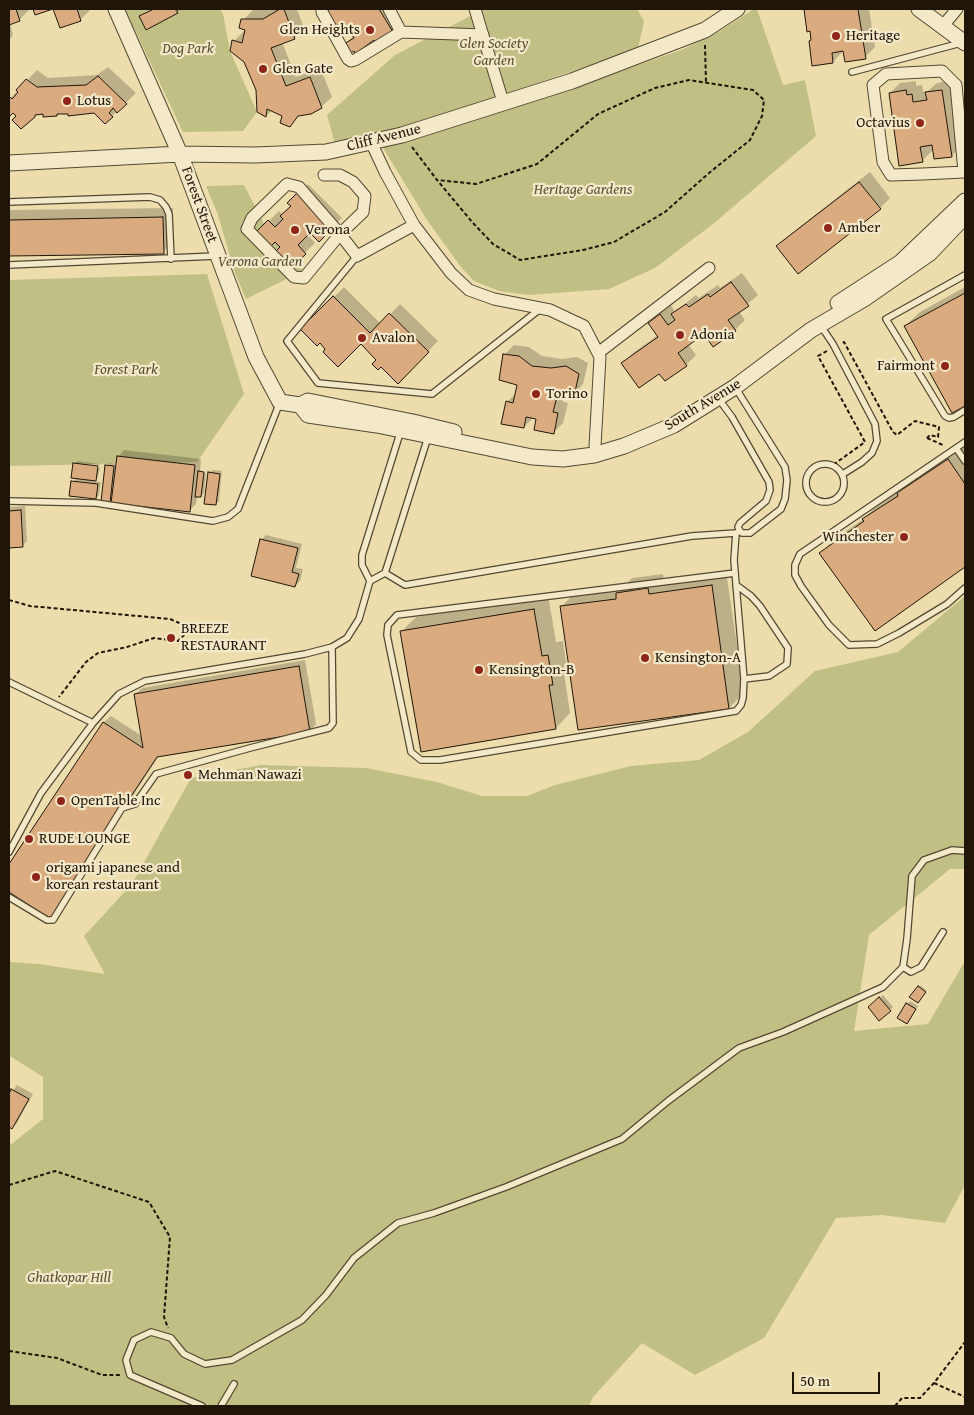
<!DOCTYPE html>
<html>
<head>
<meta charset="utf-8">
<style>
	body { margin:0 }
	#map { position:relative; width:974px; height:1415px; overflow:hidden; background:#edddac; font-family:"Gentium Book Plus",serif }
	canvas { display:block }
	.frame { position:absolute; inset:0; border:10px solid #1f1609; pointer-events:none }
	.scale { position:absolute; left:792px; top:1372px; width:88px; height:22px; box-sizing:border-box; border:2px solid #1f1609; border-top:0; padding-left:6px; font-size:15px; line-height:18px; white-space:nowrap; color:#1f1609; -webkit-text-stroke:4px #f3e9c9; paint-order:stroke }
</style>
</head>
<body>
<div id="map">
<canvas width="974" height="1415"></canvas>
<div class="frame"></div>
<div class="scale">50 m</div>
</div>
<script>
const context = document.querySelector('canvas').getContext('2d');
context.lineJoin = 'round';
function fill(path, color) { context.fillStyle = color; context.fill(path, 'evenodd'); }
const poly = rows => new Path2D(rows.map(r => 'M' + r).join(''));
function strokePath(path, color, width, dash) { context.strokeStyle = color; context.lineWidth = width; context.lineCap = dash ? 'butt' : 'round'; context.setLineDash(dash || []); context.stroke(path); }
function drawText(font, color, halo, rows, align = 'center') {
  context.font = font + ' "Gentium Book Plus",serif'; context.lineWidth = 4.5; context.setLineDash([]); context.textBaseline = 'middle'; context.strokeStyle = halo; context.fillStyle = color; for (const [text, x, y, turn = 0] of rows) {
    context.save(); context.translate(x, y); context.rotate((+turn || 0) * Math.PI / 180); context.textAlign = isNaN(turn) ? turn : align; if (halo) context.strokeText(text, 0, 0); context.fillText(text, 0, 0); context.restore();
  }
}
fill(poly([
	[125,9,220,9,223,14,230,51,257,112,243,131,183,132],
	[484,9,637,9,644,21,638,49,469,106,400,128,335,144,327,115,395,55],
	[754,9,757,9,783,85,805,80,816,136,713,224,655,268,609,289,529,295,499,291,474,281,461,267,427,220,382,146,575,87,681,50,715,34],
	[244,185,269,233,303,271,246,299,235,273,217,212,206,186],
	[207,274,244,394,197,462,9,466,9,280],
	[965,596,965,869,950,869,869,935,854,1031,928,1024,965,961,965,1185,945,1223,882,1215,836,1218,764,1338,695,1375,642,1343,593,1397,589,1406,9,1406,9,1146,43,1119,43,1077,10,1056,9,1053,9,962,39,964,105,974,84,936,132,884,191,778,261,765,366,768,437,782,482,796,527,796,555,785,631,766,699,760,748,732,815,671,898,652]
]), '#c0bf84');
fill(poly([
	[9,9,29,9,29,10,19,20,10,23,13,35,9,40],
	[54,9,90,9,90,10,80,20,60,27],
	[153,9,180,9,180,10,177,12,141,16],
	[297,9,304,28,294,38,282,42,296,77,320,67,332,97,321,107,301,114,290,125,284,115,272,110,266,116,258,111,258,90,245,61,234,41,244,31,246,32,243,20,253,10],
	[329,9,395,9,402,21,392,31,375,39,356,52,345,44,354,36,347,25],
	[805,9,869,9,875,47,865,57,844,50,833,62,812,39,811,30,808,30],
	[108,67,136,93,105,123,95,112,59,113,56,115,44,113,18,116,13,111,9,115,9,100,37,70,48,78,97,75],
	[952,80,962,145,952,156,934,149,922,161,890,93,900,83,916,81,916,86,922,85,923,92,928,91,937,83],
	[870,172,890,198,880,208,778,246,788,236],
	[308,184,342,218,319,240,310,231,307,234,315,243,290,267,282,247,275,240,259,231,279,211,283,215,292,206,289,203],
	[173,208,173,242,163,252,9,255,9,210],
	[742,273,758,295,739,311,745,320,735,330,705,333,688,344,696,355,686,365,659,372,623,363,633,353,658,335,650,323,660,313,671,305,675,312,696,295,699,298,718,285,720,288],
	[344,287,381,324,400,304,438,341,398,382,361,342,327,349,302,329],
	[965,287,965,404,952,411,905,326,920,312],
	[514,345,529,347,542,356,562,359,577,357,588,363,583,384,573,395,565,393,563,402,568,403,563,423,553,433,537,418,534,417,524,427,507,402,516,393,518,384,504,355],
	[963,445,965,449,965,566,875,629,821,553,836,538,865,518,878,504],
	[124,450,201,459,200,473,206,473,204,493,201,496,197,496,196,504,189,511,113,498,109,501,106,466,109,463,117,464,118,457],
	[77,461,100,464,100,465,76,463],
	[75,463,75,465,100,468,98,477,94,481,101,482,99,495,96,498,73,482,77,478,74,464],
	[212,470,222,471,219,501,216,504,210,474],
	[25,506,27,541,22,546,9,547,9,507],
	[266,535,302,544,296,568,303,569,300,581,295,586,261,540],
	[726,571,744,693,729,708,561,607,576,592,625,585,632,578,663,574,664,580],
	[548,595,556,642,563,641,567,669,564,673,570,713,556,728,402,631,416,617],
	[305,660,316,724,310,731,159,756,57,911,50,917,9,890,9,867,104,722,111,716,142,736,135,694,142,688],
	[920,985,926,990,917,1002,911,997],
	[883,995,893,1007,890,1010,869,1007],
	[910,1001,918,1006,910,1020,907,1004],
	[17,1085,33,1094,17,1123,12,1128,9,1126,9,1096]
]), '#0003');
const building = poly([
	[9,9,16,9,20,21,9,25,9,9],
	[33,9,77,9,81,21,60,28,53,9,35,15,33,9],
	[154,9,175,9,178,13,146,30,139,16,154,9],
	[280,9,284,9,295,39,271,48,286,86,310,77,322,108,311,114,298,116,290,127,280,123,282,116,267,109,266,117,257,112,256,90,244,62,230,51,232,40,242,43,245,30,239,28,241,19,263,19,280,9],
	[328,9,379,9,393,32,375,42,374,40,355,54,354,51,349,54,344,44,354,38,347,27,345,28,342,23,334,28,325,13,329,10,328,9],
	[804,9,858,9,866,59,845,62,843,51,832,53,833,63,812,66,809,41,811,40,810,31,807,32,804,9],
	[98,76,127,104,117,113,113,108,109,113,113,117,105,124,94,113,68,116,68,114,57,114,57,116,43,117,43,114,35,115,35,117,21,129,12,120,16,116,13,113,9,117,9,98,10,97,12,99,18,92,16,90,26,79,37,87,86,85,98,76],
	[906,90,907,95,912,94,913,102,927,100,925,92,942,90,952,157,934,159,932,145,920,147,923,162,899,166,889,93,906,90],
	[859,182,881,209,798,274,776,246,859,182],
	[297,193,333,228,319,242,310,233,298,245,306,254,290,269,274,253,280,247,275,242,271,246,257,231,268,220,275,227,283,219,280,216,291,206,287,203,297,193],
	[163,217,164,254,9,256,9,220,163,217],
	[731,282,749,306,728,320,736,331,713,347,704,334,678,353,687,366,665,381,659,374,639,388,621,363,658,337,648,323,660,314,668,325,675,320,671,314,686,304,689,307,708,294,710,297,731,282],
	[965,293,965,406,952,413,904,326,965,293],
	[333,296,370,333,389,313,429,352,398,384,381,367,378,370,372,364,376,360,361,344,338,367,323,352,325,349,320,343,317,346,300,329,333,296],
	[503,354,519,356,532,366,551,368,566,366,579,374,574,396,558,393,553,412,558,413,554,434,534,430,536,419,526,417,524,428,501,424,506,401,513,403,517,385,499,380,503,354],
	[117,456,195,465,190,512,111,503,117,456],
	[948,459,965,484,965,567,875,631,819,553,864,521,862,519,898,496,897,493,948,459],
	[73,463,98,466,96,481,71,478,73,463],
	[105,465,114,466,110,503,101,502,105,465],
	[198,471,204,472,201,497,195,497,198,471],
	[208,472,220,474,216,505,204,504,208,472],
	[71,481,98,484,96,499,69,496,71,481],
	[21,510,23,547,9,548,9,511,21,510],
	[260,539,298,548,292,572,299,574,295,587,251,576,260,539],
	[712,585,729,709,578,730,560,606,616,599,616,593,648,588,649,594,712,585],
	[534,609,542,656,548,655,553,685,549,685,556,729,421,752,400,631,534,609],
	[299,666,310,732,157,757,50,919,9,892,9,864,103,722,143,748,134,694,299,666],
	[918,986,926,992,918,1003,909,997,918,986],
	[879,997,891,1011,879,1021,868,1007,879,997],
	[906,1003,916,1009,907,1024,897,1018,906,1003],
	[11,1089,29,1099,12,1129,9,1127,9,1094,11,1089]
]);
fill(building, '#dbab80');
strokePath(building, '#1f1609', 1);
const service = poly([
	[852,72,961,43],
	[9,202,150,197,160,200,166,207,169,214,171,259],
	[357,256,287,341,318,383,432,394,540,309],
	[9,265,216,256],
	[965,275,886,319,945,416,949,418,954,417,965,410],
	[821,326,833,344,875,424,877,441,872,453,862,462,843,474],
	[735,387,785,467,787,480,785,499,781,509,750,533,742,533,740,531],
	[718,398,732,417,769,482,770,490,766,501,740,523,738,527,740,531],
	[965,442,800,554,795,565,795,575,801,586,829,625,849,645,877,644,899,633,947,604,965,588],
	[956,448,965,461],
	'806 483a19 19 0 1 1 38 0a19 19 0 1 1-38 0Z',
	[9,501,96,503,213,521,228,517,238,509,280,402],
	[385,573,405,585,692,536,736,533,740,531],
	[735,573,397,615,388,625,387,635,411,752,421,760,440,760,736,711,741,705,743,698,744,679,734,560,736,533],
	[370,581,385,573,428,437],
	[736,585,751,596,760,606,788,648,787,664,769,676,744,679],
	[9,682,93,723],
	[9,852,41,793,93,723,119,694,145,681,305,654,332,647,347,638,359,619,370,581,362,565,362,555,401,430],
	[9,897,47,920,53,920,122,808,135,804,156,774,250,748,329,728,333,723,332,647],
	[903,967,911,972,921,967,943,932],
	[202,1406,130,1375,126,1360,134,1340,151,1332,171,1338,184,1354,205,1364,232,1360,302,1320,326,1295,354,1258,398,1223,434,1213,506,1187,622,1139,668,1101,739,1048,783,1032,883,987,903,967,907,939,912,876,924,860,952,850,965,851],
	[221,1406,234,1384]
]);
const minor = poly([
	[322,9,322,12,348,59,351,61,355,60,401,32,389,9],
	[475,9,503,102],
	[947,21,957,9],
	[401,32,483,35],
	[371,142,385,172,414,225,451,273,469,290,494,299,550,310,584,326,600,357,595,446],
	[964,172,956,85,942,71,886,74,873,85,883,162,891,175,923,174,964,172,965,172],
	[324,175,340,175,353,182,365,196,363,212,340,234,357,256,414,225],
	[287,184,299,187,340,234,304,278,294,277,247,229,252,218,287,184],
	[598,353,709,268]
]);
const tertiary = poly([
	[116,9,180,154,256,357,280,402,300,405,308,415,377,425,532,457,563,459,594,455,624,446,674,425,735,387,811,330,864,299,930,253,965,216],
	[919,9,965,43],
	[9,163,180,154,255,155,326,152,402,135,572,81,705,30,737,9],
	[838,303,901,262,965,201],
	[300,405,308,401,413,422,454,432]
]);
strokePath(service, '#524832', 8);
strokePath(minor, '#524832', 13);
strokePath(tertiary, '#524832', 17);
strokePath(poly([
	[705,45,706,83],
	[412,147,437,180,473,223,493,244,520,260,583,250,614,242,665,212,709,173,750,140,762,116,764,100,753,90,689,80,655,88,598,114,537,164,476,184,437,180],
	[843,343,844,342,893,432,897,435,915,421,939,427,938,437,930,435,927,438],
	[827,351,818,356,865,442,833,465],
	[927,438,943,445],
	[9,600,30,606,170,619,186,626,185,634,178,641,154,638,127,647,98,653,86,662,59,697],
	[9,1185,55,1171,149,1202,170,1237,164,1317,168,1328],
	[9,1351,57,1358,102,1375,120,1375],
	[934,1383,965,1397],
	[895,1406,902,1398,920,1398,934,1383,965,1342]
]), '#1f1609', 2, [4, 2.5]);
strokePath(service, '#f3e9c9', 5.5);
strokePath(minor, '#f3e9c9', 11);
strokePath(tertiary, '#f3e9c9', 15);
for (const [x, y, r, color] of [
	[370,30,5,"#8f2418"],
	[836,36,5,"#8f2418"],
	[263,69,5,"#8f2418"],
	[67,101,5,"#8f2418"],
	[920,123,5,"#8f2418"],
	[828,228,5,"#8f2418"],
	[295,230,5,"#8f2418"],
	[680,335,5,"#8f2418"],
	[362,338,5,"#8f2418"],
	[945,366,5,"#8f2418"],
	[536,394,5,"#8f2418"],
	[904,537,5,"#8f2418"],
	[171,638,5,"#8f2418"],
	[645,658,5,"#8f2418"],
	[479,670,5,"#8f2418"],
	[188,775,5,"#8f2418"],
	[61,801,5,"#8f2418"],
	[29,839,5,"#8f2418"],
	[36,877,5,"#8f2418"]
]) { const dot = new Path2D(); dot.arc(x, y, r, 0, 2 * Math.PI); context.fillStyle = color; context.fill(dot); strokePath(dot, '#f3e9c9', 2); }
drawText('15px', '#1f1609', '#f3e9c9', [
	["Glen Heights",360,30,"right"],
	["Heritage",846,36],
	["Glen Gate",273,69],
	["Lotus",77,101],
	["Octavius",910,123,"right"],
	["Amber",838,228],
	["Verona",305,230],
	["Adonia",690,335],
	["Avalon",372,338],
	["Fairmont",935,366,"right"],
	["Torino",546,394],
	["Winchester",894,537,"right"],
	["BREEZE",181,629],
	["RESTAURANT",181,646],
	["Kensington-A",655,658],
	["Kensington-B",489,670],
	["Mehman Nawazi",198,775],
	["OpenTable Inc",71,801],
	["RUDE LOUNGE",39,839],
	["origami japanese and",46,868],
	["korean restaurant",46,885]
], 'left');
drawText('italic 15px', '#575134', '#f3e9c9', [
	["Glen Society",494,44],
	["Garden",494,61],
	["Dog Park",188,49],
	["Heritage Gardens",583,190],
	["Verona Garden",260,262],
	["Forest Park",126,370],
	["Ghatkopar Hill",69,1278]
]);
drawText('15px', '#1f1609', '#f3e9c9', [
	["Cliff Avenue",384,138,-14],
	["Forest Street",199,205,70],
	["South Avenue",703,405,-31]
]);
</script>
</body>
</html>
